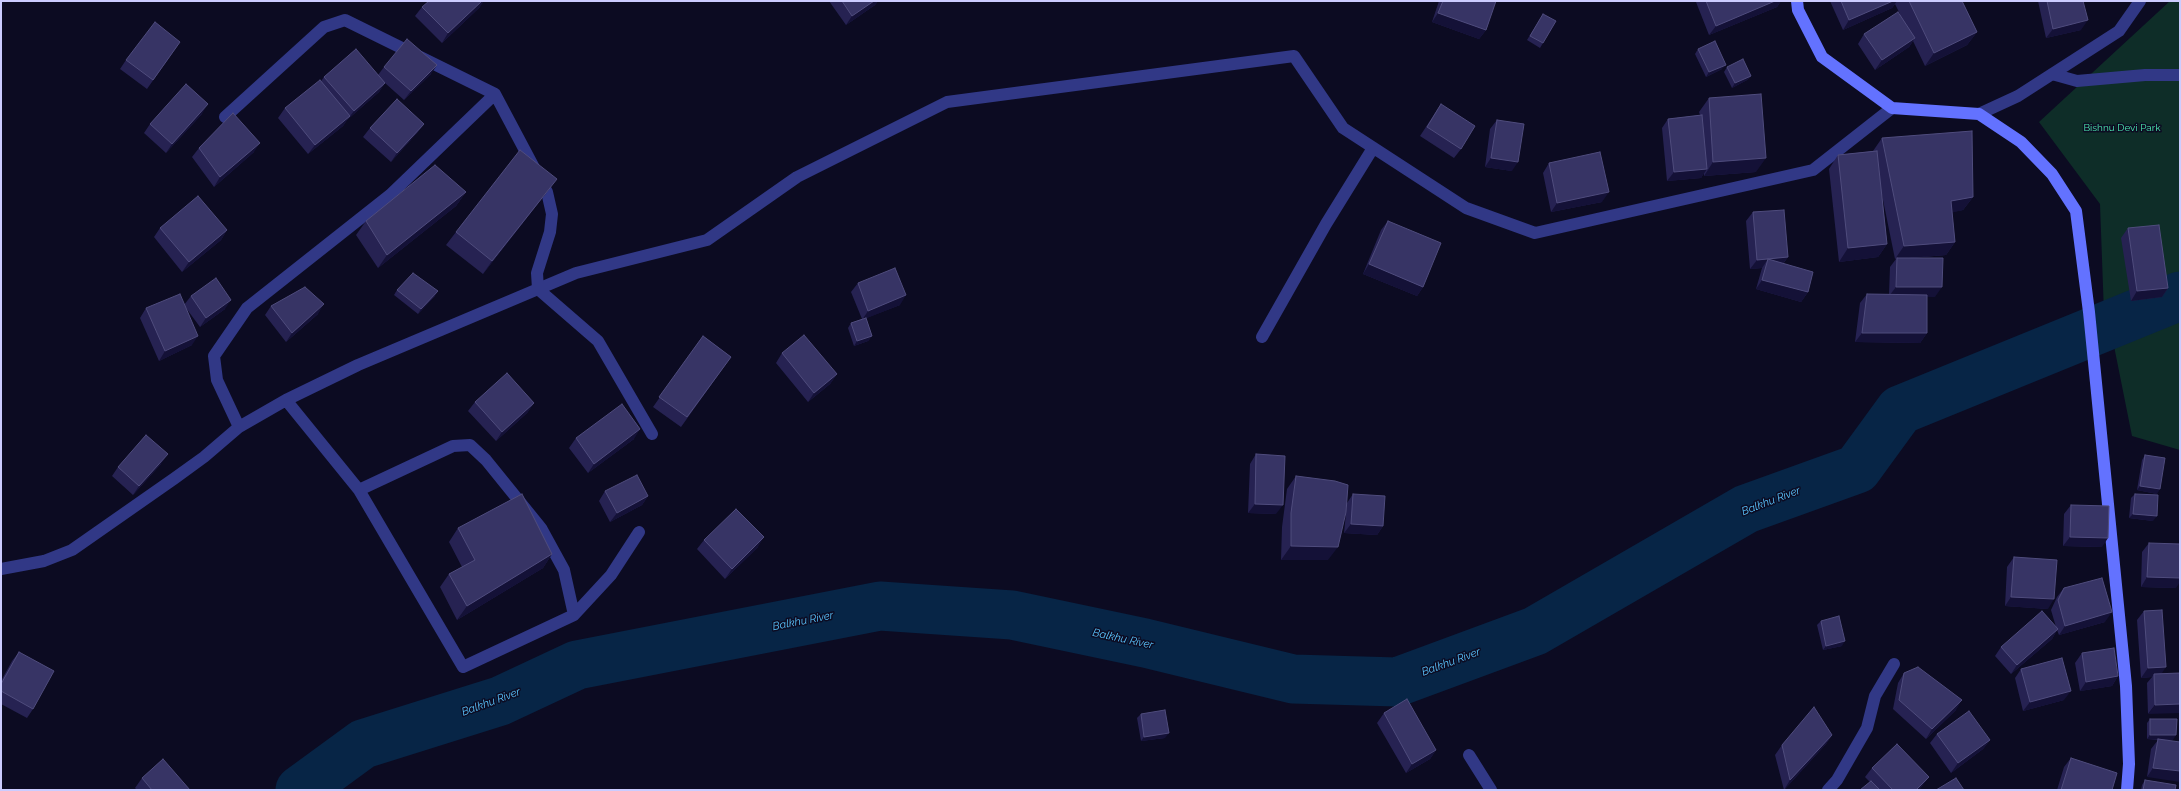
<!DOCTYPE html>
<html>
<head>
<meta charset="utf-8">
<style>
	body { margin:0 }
	#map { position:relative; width:2181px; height:791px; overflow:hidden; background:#0c0b22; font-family:Raleway,sans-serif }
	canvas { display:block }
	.frame { position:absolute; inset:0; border:2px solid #ccf; pointer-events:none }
</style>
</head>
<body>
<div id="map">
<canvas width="2181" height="791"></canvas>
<div class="frame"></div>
</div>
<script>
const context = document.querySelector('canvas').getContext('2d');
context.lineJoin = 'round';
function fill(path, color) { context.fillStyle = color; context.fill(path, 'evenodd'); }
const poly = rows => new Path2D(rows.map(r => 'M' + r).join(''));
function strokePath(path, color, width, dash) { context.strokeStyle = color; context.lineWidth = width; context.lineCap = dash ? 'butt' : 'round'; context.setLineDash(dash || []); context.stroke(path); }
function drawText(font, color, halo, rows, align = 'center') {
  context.font = font + ' Raleway,sans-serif'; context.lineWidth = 3; context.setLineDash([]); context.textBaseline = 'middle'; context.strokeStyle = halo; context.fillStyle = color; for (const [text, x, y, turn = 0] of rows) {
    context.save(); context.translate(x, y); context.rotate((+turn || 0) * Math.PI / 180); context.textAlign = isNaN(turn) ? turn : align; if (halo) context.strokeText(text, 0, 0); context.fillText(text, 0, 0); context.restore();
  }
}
fill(poly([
	[2170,1,2180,1,2180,450,2132,436,2113,341,2104,314,2100,204,2039,122]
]), '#0e2d28');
strokePath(poly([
	[300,790,363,744,500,701,577,665,880,606,1012,615,1145,643,1293,679,1397,682,1535,631,1746,509,1857,469,1900,410,2180,296]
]), '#072546', 49);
strokePath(poly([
	[2052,74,2077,81,2145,75,2180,75],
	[1979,114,2018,96,2119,31,2140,1],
	[225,117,324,27,345,20,495,94],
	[1262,337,1326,224,1373,148],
	[286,400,359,490,463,667,574,615,611,575,639,532],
	[239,427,217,380,214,356,247,308,390,195,495,94,547,192,552,214,550,232,537,273,538,289,598,341,652,434],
	[359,490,453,446,470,445,486,460,541,528,564,570,574,615],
	[1,569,44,561,72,550,175,478,204,457,239,427,286,400,358,365,576,273,707,240,797,177,947,102,1294,56,1343,128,1466,208,1535,233,1813,170,1892,108],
	[1469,755,1491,790],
	[1828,790,1837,780,1867,728,1875,696,1894,664]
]), '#313886', 12);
strokePath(poly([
	[1797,1,1798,10,1822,57,1892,108,1979,114,2021,142,2052,174,2076,211,2089,312,2126,686,2129,764,2127,790]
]), '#6372ff', 12);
fill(poly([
	[829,1,878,1,875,5,846,25],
	[1439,1,1496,1,1486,30,1479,39,1432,22],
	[1696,1,1781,1,1777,7,1709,35,1696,2],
	[1830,1,1962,1,1977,32,1967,45,1925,66,1913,41,1909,47,1875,70,1858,44,1864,34,1900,14,1895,4,1892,8,1843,30],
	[2038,1,2083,1,2081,30,2046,38],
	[422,7,480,7,442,43,415,16],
	[1543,14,1543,43,1540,48,1527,40],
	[180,42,147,89,120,69,126,60],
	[1698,49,1722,69,1706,77,1695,54],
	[384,67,431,74,404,100,385,83,379,92,347,120,343,126,308,154,278,118,285,108,321,81,324,77,378,75],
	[1727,67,1751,76,1747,80,1732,88,1724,72],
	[1709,98,1756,172,1704,176,1704,173,1701,178,1667,181,1662,128,1668,119,1700,115,1699,112],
	[1441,104,1461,149,1454,158,1420,136],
	[202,114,166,153,144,133,150,124],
	[1497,120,1512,171,1485,167,1490,129],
	[424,124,417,133,391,162,363,137,370,128],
	[1882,138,1973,197,1963,210,1952,212,1955,242,1946,255,1912,258,1935,297,1927,296,1927,333,1920,343,1855,342,1860,303,1867,294,1889,294,1890,267,1896,259,1895,259,1882,195,1887,244,1878,257,1839,262,1829,169,1838,155,1873,151],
	[199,148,254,152,214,187,192,157],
	[1549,163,1602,202,1551,212,1543,173],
	[466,192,456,206,378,268,356,235,366,221],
	[547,192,483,274,446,245,456,232],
	[1753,212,1788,257,1783,264,1808,292,1801,302,1756,289,1762,268,1750,269,1746,221],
	[1388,221,1423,287,1417,296,1363,274,1381,230],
	[160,228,227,230,221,240,182,272,154,237],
	[2128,228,2168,288,2162,297,2131,301,2121,238],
	[858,283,900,305,866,318,872,336,868,341,854,346,848,328,851,323,862,319,851,292],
	[397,290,435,296,418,314,394,295],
	[191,296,225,309,200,327,186,308,192,345,159,361,140,318,146,308,184,305],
	[271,306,318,314,286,342,265,315],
	[703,336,731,357,681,427,653,407],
	[782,353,837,374,830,384,808,402,776,363],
	[475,402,534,403,527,413,496,441,468,411],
	[576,438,634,439,588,473,569,448],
	[1256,454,1276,514,1248,513,1250,464],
	[2145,455,2157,494,2137,490,2142,460],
	[161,464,133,495,112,476,118,467],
	[1296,476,1328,560,1281,560,1282,527,1287,489],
	[605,491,648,496,642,505,610,522,599,501],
	[1353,494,1383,526,1377,535,1344,533,1347,503],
	[2135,494,2153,521,2129,518,2131,498],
	[2071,505,2102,547,2063,546,2064,514],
	[458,528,552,554,543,568,457,620,440,587,449,574,462,567,449,542],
	[704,540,758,547,725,579,697,549],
	[2149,543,2176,588,2141,587,2142,552],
	[2014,557,2048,609,2005,606,2007,567],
	[2064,588,2105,622,2059,635,2057,630,2052,639,2011,674,1995,656,2001,647,2056,627,2051,610,2057,597],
	[2144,611,2161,674,2180,673,2148,714,2147,683,2152,677,2141,678,2137,620],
	[1821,621,1842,646,1823,650,1817,625],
	[19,652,33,709,27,718,1,704,1,681,12,661],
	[2082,653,2118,676,2112,686,2080,691,2075,663],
	[2021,669,2064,700,2023,711,2015,678],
	[1904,673,1956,710,1926,739,1893,709,1898,683],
	[1384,713,1436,750,1430,759,1406,773,1377,723],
	[1141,714,1165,738,1141,741,1137,718],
	[2150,719,2173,740,2160,740,2180,742,2147,777,2151,749,2158,740,2147,739,2147,723],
	[1937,734,1990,740,1983,749,1951,773,1930,743],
	[1832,735,1826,744,1784,790,1775,755,1782,745],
	[2071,758,2112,790,2057,790,2064,767],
	[1872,768,1929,777,1922,786,1919,790,1860,790,1870,782,1865,777],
	[142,778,190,790,137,790,135,788],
	[2145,780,2175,790,2141,790,2142,785]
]), '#262252');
fill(poly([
	[482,1,484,1,480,7,442,43,448,33],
	[874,1,878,1,875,5,846,25,852,16],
	[1775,1,1781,1,1777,7,1709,35,1716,26],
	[1893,1,1897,1,1892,8,1843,30,1849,20],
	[1438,13,1486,30,1479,39,1432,22],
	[2088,20,2081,30,2046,38,2053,29],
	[1977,32,1967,45,1925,66,1934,53],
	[1915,38,1909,47,1875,70,1882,60],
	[437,65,431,74,404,100,411,91],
	[1726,65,1722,69,1706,77,1709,72],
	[1751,76,1747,80,1732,88,1735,83],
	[385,83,379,92,347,120,354,111],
	[208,104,202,114,166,153,172,144],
	[350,116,343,126,308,154,315,145],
	[424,124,417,133,391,162,397,153],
	[260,143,254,152,214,187,220,177],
	[1491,158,1518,162,1512,171,1485,167],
	[1766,158,1756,172,1704,176,1713,162],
	[1707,169,1701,178,1667,181,1674,172],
	[557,179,547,192,483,274,492,261],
	[466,192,456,206,378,268,387,255],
	[1609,192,1602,202,1551,212,1557,203],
	[1973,197,1963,210,1942,215,1951,201],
	[227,230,221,240,182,272,189,262],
	[1955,242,1946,255,1896,259,1897,258,1895,259,1904,246],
	[1887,244,1878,257,1839,262,1848,248],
	[1788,257,1781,266,1768,259,1762,268,1750,269,1757,260],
	[1369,264,1423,287,1417,296,1363,274],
	[1762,280,1808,292,1801,302,1756,289],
	[1896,287,1942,287,1935,297,1889,296],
	[2168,288,2162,297,2131,301,2137,291],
	[438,291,435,296,418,314,421,309],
	[906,295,900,305,862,320,868,311],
	[231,300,225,309,200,327,206,318],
	[324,304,318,314,286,342,292,333],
	[1862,333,1927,333,1920,343,1855,342],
	[198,336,192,345,159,361,165,351],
	[872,336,868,341,854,346,857,341],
	[837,374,830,384,808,402,814,393],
	[534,403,527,413,496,441,502,432],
	[640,429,634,439,588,473,594,464],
	[168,454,161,464,133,495,139,486],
	[2140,486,2160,489,2157,494,2137,490],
	[648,496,642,505,610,522,617,513],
	[1255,504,1283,505,1276,514,1248,513],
	[2133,514,2157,516,2153,521,2129,518],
	[1351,524,1383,526,1377,535,1344,533],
	[764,537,758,547,725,579,732,569],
	[2070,537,2108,538,2102,547,2063,546],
	[1291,546,1338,547,1328,560,1281,560],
	[552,554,543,568,457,620,467,606],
	[2147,577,2180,578,2180,582,2176,588,2141,587],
	[2011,597,2054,599,2048,609,2005,606],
	[2112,612,2105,622,2059,635,2065,626],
	[2058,629,2052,639,2011,674,2017,665],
	[1845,641,1842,646,1823,650,1826,646],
	[2166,667,2160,676,2154,674,2152,677,2141,678,2148,668],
	[2118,676,2112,686,2080,691,2086,682],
	[2071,691,2064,700,2023,711,2030,702],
	[1962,700,1956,710,1926,739,1932,729],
	[2180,704,2180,713,2148,714,2155,705],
	[1169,733,1165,738,1141,741,1144,737],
	[1832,735,1826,744,1784,790,1790,780],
	[2150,735,2176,735,2173,740,2147,739],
	[1990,740,1983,749,1951,773,1958,763],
	[1436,750,1430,759,1406,773,1412,764],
	[2153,768,2180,771,2180,782,2147,777],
	[1929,777,1922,786,1919,790,1916,790]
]), '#141137');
const building = poly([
	[429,1,482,1,448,33,422,7,429,1],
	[842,1,874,1,852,16,842,1],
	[1443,1,1496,1,1486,30,1438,13,1443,1],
	[1706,1,1775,1,1716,26,1706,1],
	[1841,1,1893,1,1849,20,1841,1],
	[1909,1,1962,1,1977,32,1934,53,1909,1],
	[2047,1,2083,1,2088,20,2053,29,2047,1],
	[1898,12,1915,38,1882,60,1864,34,1898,12],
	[1543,14,1556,21,1543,43,1530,36,1543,14],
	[155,22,180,42,153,80,126,60,155,22],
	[407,39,437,65,411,91,384,67,407,39],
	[1715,41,1726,65,1709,72,1698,49,1715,41],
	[356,49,385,83,354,111,324,77,356,49],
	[1743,59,1751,76,1735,83,1727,67,1743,59],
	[320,80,350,116,315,145,285,108,320,80],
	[186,84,208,104,172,144,150,124,186,84],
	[1761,94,1766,158,1713,162,1709,98,1761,94],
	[397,99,424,124,397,153,370,128,397,99],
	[1441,104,1475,126,1461,149,1427,127,1441,104],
	[233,113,260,143,220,177,199,148,233,113],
	[1702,115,1707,169,1674,172,1668,119,1702,115],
	[1497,120,1524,124,1518,162,1491,158,1497,120],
	[1972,131,1973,197,1951,201,1955,242,1904,246,1882,138,1972,131],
	[520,150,557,179,492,261,456,232,520,150],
	[1877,151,1887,244,1848,248,1838,155,1877,151],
	[1600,152,1609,192,1557,203,1549,163,1600,152],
	[435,165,466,192,387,255,366,221,435,165],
	[198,196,227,230,189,262,160,228,198,196],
	[1784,210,1788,257,1757,260,1753,212,1784,210],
	[1388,221,1441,243,1423,287,1369,264,1388,221],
	[2159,225,2168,288,2137,291,2128,228,2159,225],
	[1897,258,1943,258,1942,287,1896,287,1897,258],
	[1768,259,1813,272,1808,292,1762,280,1768,259],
	[895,268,906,295,868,311,858,283,895,268],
	[413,273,438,291,421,309,397,290,413,273],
	[216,278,231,300,206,318,191,296,216,278],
	[305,287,324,304,292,333,271,306,305,287],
	[180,294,198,336,165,351,146,308,180,294],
	[1867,294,1927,295,1927,333,1862,333,1867,294],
	[866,318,872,336,857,341,851,323,866,318],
	[804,335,837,374,814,393,782,353,804,335],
	[703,336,731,357,687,417,659,397,703,336],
	[507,373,534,403,502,432,475,402,507,373],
	[622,404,640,429,594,464,576,438,622,404],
	[146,435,168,454,139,486,118,467,146,435],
	[1256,454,1285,456,1283,505,1255,504,1256,454],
	[2145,455,2165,458,2160,489,2140,486,2145,455],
	[637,475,648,496,617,513,605,491,637,475],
	[1296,476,1335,481,1348,485,1346,512,1338,547,1291,546,1291,513,1296,476],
	[522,494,552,554,467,606,449,574,475,560,458,528,522,494],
	[1353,494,1385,496,1383,526,1351,524,1353,494],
	[2135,494,2158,495,2157,516,2133,514,2135,494],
	[2071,505,2109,506,2108,538,2070,537,2071,505],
	[736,509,764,537,732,569,704,540,736,509],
	[2149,543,2180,544,2180,578,2147,577,2149,543],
	[2014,557,2057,560,2054,599,2011,597,2014,557],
	[2102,578,2112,612,2065,626,2058,600,2064,588,2102,578],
	[2162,610,2166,667,2148,668,2144,611,2162,610],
	[2042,611,2058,629,2017,665,2001,647,2042,611],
	[1839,616,1845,641,1826,646,1821,621,1839,616],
	[2114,648,2118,676,2086,682,2082,653,2114,648],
	[19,652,54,671,33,709,1,691,1,684,19,652],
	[2062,658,2071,691,2030,702,2021,669,2062,658],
	[1918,667,1962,700,1932,729,1899,700,1904,673,1918,667],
	[2180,673,2180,704,2155,705,2154,674,2180,673],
	[1407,699,1436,750,1412,764,1384,713,1407,699],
	[1814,707,1832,735,1790,780,1782,745,1814,707],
	[1165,710,1169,733,1144,737,1141,714,1165,710],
	[1969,711,1990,740,1958,763,1937,734,1969,711],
	[2150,719,2177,719,2176,735,2150,735,2150,719],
	[2158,739,2180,742,2180,771,2153,768,2158,739],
	[1897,744,1929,777,1916,790,1893,790,1872,768,1897,744],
	[2071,758,2117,773,2112,790,2061,790,2071,758],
	[163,759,190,790,152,790,142,778,163,759],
	[1956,778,1964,790,1936,790,1956,778],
	[2145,780,2176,785,2175,790,2143,790,2145,780],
	[1871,781,1880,790,1860,790,1871,781]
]);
fill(building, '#373465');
strokePath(building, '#4f4c7d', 1);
drawText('10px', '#4deab0', '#0c0b22', [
	["Bishnu Devi Park",2122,128]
]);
drawText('italic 11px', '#5ac6ff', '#0c0b22', [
	["Balkhu River",1771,501,-21],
	["Balkhu River",803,621,-11],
	["Balkhu River",1123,639,12],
	["Balkhu River",1451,662,-20],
	["Balkhu River",491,702,-20]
]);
</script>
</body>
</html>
